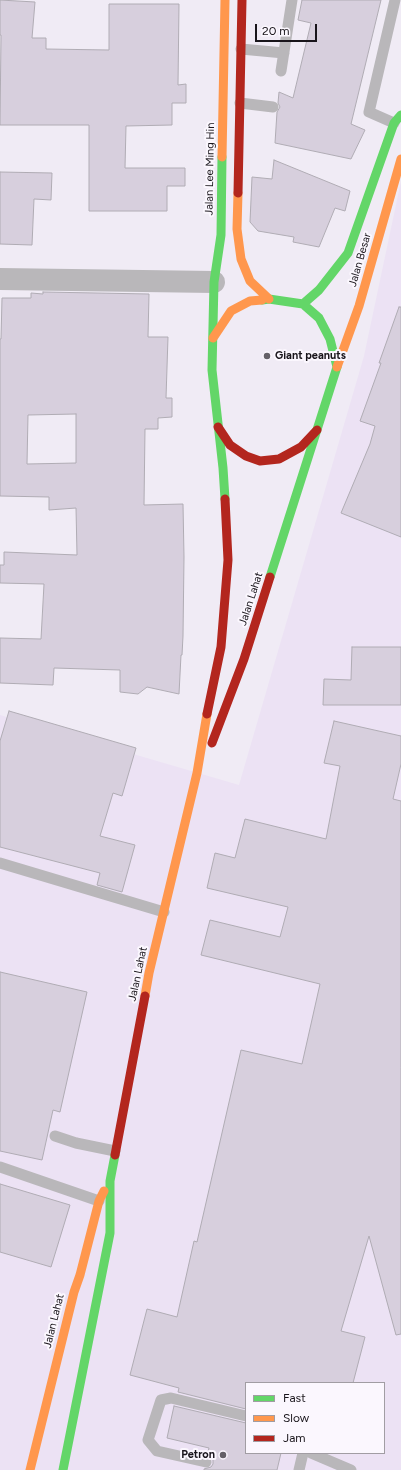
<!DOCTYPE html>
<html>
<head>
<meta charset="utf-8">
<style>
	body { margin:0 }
	#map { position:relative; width:401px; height:1470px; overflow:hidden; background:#f0ebf5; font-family:Figtree,sans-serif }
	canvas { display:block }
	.legend { position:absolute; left:245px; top:1382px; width:140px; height:72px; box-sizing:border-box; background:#fbf7fe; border:1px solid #a19da3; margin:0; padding:5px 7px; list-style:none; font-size:12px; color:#19151b }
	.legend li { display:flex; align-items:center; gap:8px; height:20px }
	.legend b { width:20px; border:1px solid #a19da3 }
	.scale { position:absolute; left:255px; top:24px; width:62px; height:18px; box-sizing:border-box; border:2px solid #19151b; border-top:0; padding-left:5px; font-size:12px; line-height:14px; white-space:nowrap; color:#19151b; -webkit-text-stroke:3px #fbf7fe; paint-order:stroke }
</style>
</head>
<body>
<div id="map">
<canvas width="401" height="1470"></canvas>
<ul class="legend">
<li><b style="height:5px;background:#63d668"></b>Fast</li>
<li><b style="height:5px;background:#ff974d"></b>Slow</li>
<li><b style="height:5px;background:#b3261e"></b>Jam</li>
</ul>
<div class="scale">20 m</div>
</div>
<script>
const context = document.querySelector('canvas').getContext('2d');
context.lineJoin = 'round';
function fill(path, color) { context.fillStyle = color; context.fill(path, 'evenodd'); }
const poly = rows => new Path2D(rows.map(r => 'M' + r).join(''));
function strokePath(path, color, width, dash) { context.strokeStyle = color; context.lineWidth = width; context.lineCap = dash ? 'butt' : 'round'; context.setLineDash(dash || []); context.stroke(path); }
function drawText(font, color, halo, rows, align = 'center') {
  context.font = font + ' Figtree,sans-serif'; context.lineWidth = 4; context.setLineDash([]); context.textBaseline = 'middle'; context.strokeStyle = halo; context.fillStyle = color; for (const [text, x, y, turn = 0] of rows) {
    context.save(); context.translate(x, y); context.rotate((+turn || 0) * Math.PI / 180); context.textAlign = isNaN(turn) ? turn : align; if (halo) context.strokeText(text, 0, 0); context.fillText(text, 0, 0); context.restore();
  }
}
fill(poly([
	[401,181,401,1470,0,1470,0,715,239,785,364,356],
	[246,1383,384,1383,384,1453,246,1453]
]), '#ece2f4');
const building = poly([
	[0,0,35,2,32,38,46,38,46,49,109,50,109,4,179,4,178,85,186,84,186,103,172,103,172,125,126,126,125,168,185,168,185,186,167,186,167,211,89,211,89,125,0,125,1,35,0,35,0,0],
	[302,0,381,0,351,124,365,130,351,159,275,143,277,112,280,107,278,103,279,92,293,98,311,23,298,20,302,0],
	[274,160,350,191,345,211,335,208,319,247,293,242,294,237,258,231,250,222,252,177,272,179,274,160],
	[0,172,52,173,51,200,34,199,32,245,0,244,0,172],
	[43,292,149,294,148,337,168,337,166,398,172,398,172,417,158,418,158,429,145,429,144,505,183,504,184,557,183,636,182,655,181,655,179,694,147,687,138,694,120,692,120,670,54,668,53,685,0,683,0,638,41,639,44,584,0,583,0,565,4,565,4,552,77,555,76,508,49,510,49,497,0,496,0,339,1,339,2,298,31,298,31,293,43,294,43,292],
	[76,414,76,463,27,464,28,415,76,414],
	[399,307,401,307,401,537,341,513,370,444,375,426,360,421,381,363,379,363,399,307],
	[352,647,401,647,401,705,323,705,324,679,351,680,352,647],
	[9,711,136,748,122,796,113,793,100,836,135,845,122,892,97,885,100,873,0,847,0,741,9,711],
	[334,721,401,736,401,764,393,799,401,801,401,1334,396,1335,369,1236,341,1331,365,1337,353,1383,246,1383,246,1409,178,1392,179,1388,130,1375,147,1309,177,1317,194,1241,197,1242,241,1050,302,1064,320,984,201,955,210,920,280,937,288,907,207,888,215,853,235,858,245,819,326,839,340,766,324,763,334,721],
	[0,972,87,992,60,1112,53,1110,42,1160,0,1151,0,972],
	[0,1184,70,1205,51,1267,0,1252,0,1184],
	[174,1406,246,1423,246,1453,281,1453,277,1470,204,1470,204,1469,211,1467,213,1464,213,1460,207,1455,209,1448,167,1438,174,1406]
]);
fill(building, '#d7cfdd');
strokePath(building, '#b0acb4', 1);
strokePath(poly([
	[241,49,284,53],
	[281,71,292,0],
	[240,103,273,107],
	[394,123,369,112,395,0],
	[0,863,164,912],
	[55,1136,76,1143,115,1151],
	[0,1167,99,1201],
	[311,1453,351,1470],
	[206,1462,157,1451,148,1440,161,1400,171,1398,246,1416],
	[299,1470,303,1453]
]), '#b9b7ba', 11);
strokePath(poly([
	[0,279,214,282]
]), '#b9b7ba', 22);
strokePath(poly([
	[222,157,221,235,214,282,212,370,223,468,225,499],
	[262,300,269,299,303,304,319,318,330,339,337,367,270,577],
	[303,304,319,290,348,253,394,123,401,115],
	[63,1470,110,1233,110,1181,115,1155]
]), '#63d668', 9);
strokePath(poly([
	[222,157,225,0],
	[238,193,237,229,241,259,250,281,269,299],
	[213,338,231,311,250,301,262,300],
	[337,367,359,306,401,159],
	[145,996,149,973,197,773,207,714],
	[30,1470,74,1292,80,1275,99,1201,104,1191]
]), '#ff974d', 9);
strokePath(poly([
	[238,193,242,0],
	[218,427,230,445,246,456,260,461,279,459,301,447,317,430],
	[207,714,221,647,228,560,225,499],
	[212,743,244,659,270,577],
	[115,1155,145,996]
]), '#b3261e', 9);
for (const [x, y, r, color] of [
	[267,356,4,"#646067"],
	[223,1455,4,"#646067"]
]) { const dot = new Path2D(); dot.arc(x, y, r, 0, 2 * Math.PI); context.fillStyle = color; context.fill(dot); strokePath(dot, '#fbf7fe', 1.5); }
drawText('11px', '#19151b', '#fbf7fe', [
	["Jalan Lee Ming Hin",210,169,-89],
	["Jalan Besar",360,260,-74],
	["Jalan Lahat",251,599,-72],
	["Jalan Lahat",138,974,-78],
	["Jalan Lahat",54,1321,-76]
]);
drawText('bold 11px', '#19151b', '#fbf7fe', [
	["Giant peanuts",275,356],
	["Petron",215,1455,"right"]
], 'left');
</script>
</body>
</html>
